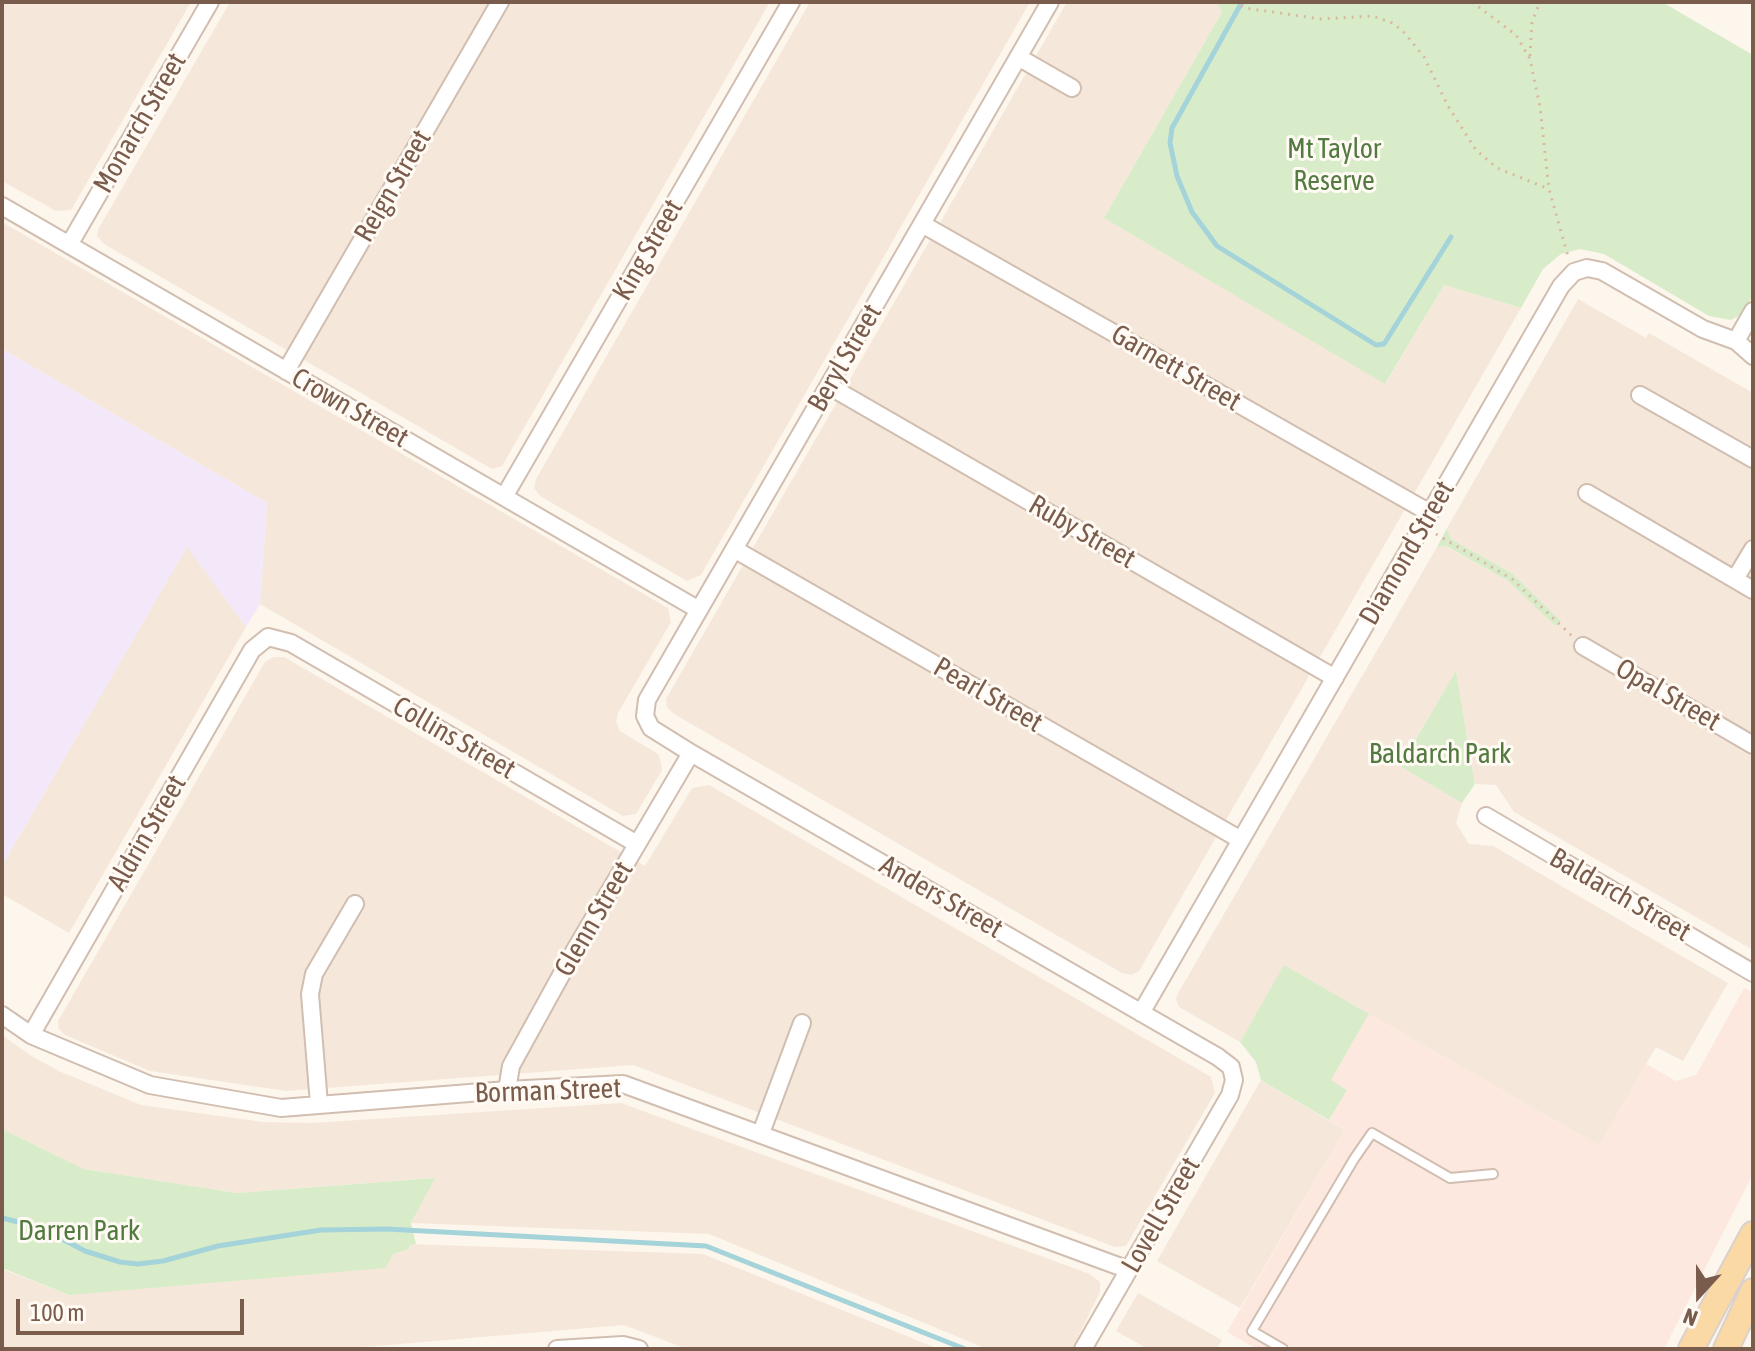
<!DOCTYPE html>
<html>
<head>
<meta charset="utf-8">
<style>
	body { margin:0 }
	#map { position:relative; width:1755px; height:1351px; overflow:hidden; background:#fdf6ec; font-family:"Asap Condensed",sans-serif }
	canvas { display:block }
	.frame { position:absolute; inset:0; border:4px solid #7a5c4d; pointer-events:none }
	.north { position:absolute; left:1659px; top:1255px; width:80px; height:80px; -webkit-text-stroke:6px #fffaf3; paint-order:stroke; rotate:201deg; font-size:22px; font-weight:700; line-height:32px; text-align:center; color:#7a5c4d }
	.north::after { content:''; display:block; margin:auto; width:28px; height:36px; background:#7a5c4d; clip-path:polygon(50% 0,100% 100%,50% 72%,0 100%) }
	.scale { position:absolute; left:16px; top:1299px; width:228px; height:36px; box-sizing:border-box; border:4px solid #7a5c4d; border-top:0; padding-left:10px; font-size:24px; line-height:28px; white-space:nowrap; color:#7a5c4d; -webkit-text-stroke:6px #fffaf3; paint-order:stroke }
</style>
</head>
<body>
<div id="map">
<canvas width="1755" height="1351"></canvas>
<div class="frame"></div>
<div class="north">N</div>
<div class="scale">100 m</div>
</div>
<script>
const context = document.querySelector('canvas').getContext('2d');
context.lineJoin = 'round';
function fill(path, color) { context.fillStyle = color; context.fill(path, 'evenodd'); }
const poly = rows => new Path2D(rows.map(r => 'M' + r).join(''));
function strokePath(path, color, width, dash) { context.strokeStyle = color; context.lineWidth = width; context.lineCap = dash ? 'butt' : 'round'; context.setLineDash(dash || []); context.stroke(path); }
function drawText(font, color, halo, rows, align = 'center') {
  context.font = font + ' "Asap Condensed",sans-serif'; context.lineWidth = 6; context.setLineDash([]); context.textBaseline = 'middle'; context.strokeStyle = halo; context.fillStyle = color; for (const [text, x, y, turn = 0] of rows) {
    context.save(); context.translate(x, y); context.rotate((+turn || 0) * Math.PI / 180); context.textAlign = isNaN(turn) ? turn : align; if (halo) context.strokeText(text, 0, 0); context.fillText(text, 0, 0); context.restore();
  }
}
fill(poly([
	[2,2,191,2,71,210,56,211,2,181],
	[230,2,770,2,502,466,492,469,104,244,97,236,99,228],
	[810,2,1030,2,701,575,687,581,540,496,534,488,536,479],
	[1067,2,1217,2,1222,12,1104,218,1386,383,1444,285,1521,308,1139,971,1131,975,1122,973,674,714,667,707,666,699],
	[2,222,668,608,671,622,618,713,616,722,620,731,658,754,661,762,662,770,636,814,623,816,260,604,267,503,2,349],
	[1578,299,1646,338,1649,333,1753,393,1753,950,1514,812,1496,785,1475,784,1456,672,1400,765,1462,803,1456,823,1469,844,1493,846,1728,983,1683,1061,1656,1047,1599,1146,1285,966,1240,1042,1179,1007,1176,1000,1177,995,1437,547,1445,546,1508,581,1555,626,1561,621,1512,573,1451,539,1447,528],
	[187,546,246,627,69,933,2,894,2,866],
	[274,657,284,657,645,866,692,788,709,785,1211,1077,1215,1093,1126,1246,1115,1247,633,1065,286,1091,150,1071,65,1035,59,1029,58,1021,265,662],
	[2,1035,33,1057,61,1072,141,1105,263,1122,312,1123,621,1103,1090,1274,1100,1282,1100,1292,1072,1349,987,1349,709,1234,411,1223,434,1178,237,1193,84,1169,2,1129],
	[1261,1080,1345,1130,1240,1308,1157,1261],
	[409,1244,703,1254,939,1349,687,1349,624,1325,341,1349,2,1349,2,1269,69,1295,393,1254,407,1250],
	[1138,1293,1222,1340,1217,1349,1148,1349,1116,1331]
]), '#f5e8da');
fill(poly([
	[1744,988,1753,992,1753,1174,1664,1349,1257,1349,1227,1332,1345,1130,1329,1120,1347,1090,1331,1080,1369,1014,1599,1146,1646,1064,1676,1081,1696,1075]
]), '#fde8e0');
fill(poly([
	[2,349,267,503,260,604,246,627,187,547,2,866]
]), '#f3e8fa');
fill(poly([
	[1217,2,1662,2,1753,55,1753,295,1742,314,1731,320,1709,316,1604,254,1580,249,1561,254,1543,269,1521,308,1444,285,1385,384,1104,218,1222,12],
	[1447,528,1451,539,1512,573,1561,621,1555,626,1508,581,1446,546,1437,547],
	[1456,671,1475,784,1462,803,1400,766],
	[1284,965,1369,1014,1331,1080,1347,1090,1329,1120,1261,1080,1256,1062,1240,1042],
	[2,1129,84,1169,237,1193,435,1178,411,1223,416,1244,410,1245,407,1250,393,1254,385,1268,69,1295,2,1268]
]), '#d8ecc9');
strokePath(poly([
	[1242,2,1172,128,1170,143,1177,176,1192,212,1217,246,1376,345,1384,344,1451,237],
	[2,1218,39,1227,85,1251,120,1262,138,1264,163,1261,218,1246,321,1230,386,1229,706,1246,965,1349]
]), '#a5d3da', 5);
const service = poly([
	[1283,1349,1252,1331,1354,1159,1372,1133,1450,1178,1493,1174]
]);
const minor = poly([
	[1050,2,647,700,645,716,651,728,691,753,1218,1057,1231,1067,1234,1080,1230,1095,1083,1349],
	[1018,57,1072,88],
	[2,206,699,610],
	[922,224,1430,513],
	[69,245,210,2],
	[1736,341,1753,311],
	[286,371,500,2],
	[829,386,1335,678],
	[1640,395,1753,459],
	[1587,493,1753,590],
	[504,497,791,2],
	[734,549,1241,840],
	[1735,579,1753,549],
	[1583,646,1753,745],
	[1486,816,1753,973],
	[1141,1013,1561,286,1574,272,1587,268,1602,271,1703,329,1736,341,1753,356],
	[2,1015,31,1035,150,1085,281,1108,507,1090,623,1084,1129,1270],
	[31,1035,252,650,268,637,291,643,637,844],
	[507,1090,511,1066,576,948,691,753],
	[319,1104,310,994,314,974,355,904],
	[761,1133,802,1023],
	[557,1349,623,1345,639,1349]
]);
const primary = poly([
	[1691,1349,1753,1234],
	[1726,1349,1753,1291]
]);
strokePath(service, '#d1beb0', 12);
strokePath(minor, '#d1beb0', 20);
strokePath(primary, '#dad1cd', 28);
strokePath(poly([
	[1234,2,1245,8,1321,19,1373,16,1392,23,1403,31,1424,57,1448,106,1476,150,1497,168,1549,189],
	[1472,2,1516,35,1530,59,1540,107,1549,189,1569,260],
	[1530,56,1532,22,1540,2],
	[1436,534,1512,579,1573,637]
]), '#d9b8a5', 3, [2, 6]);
strokePath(service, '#fff', 8);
strokePath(minor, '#fff', 16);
strokePath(primary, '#fbd9a5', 24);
drawText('28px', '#7a5c4d', '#fffaf3', [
	["Monarch Street",140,123,-60],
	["Reign Street",393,186,-60],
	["King Street",648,250,-60],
	["Beryl Street",845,358,-60],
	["Garnett Street",1176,368,30],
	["Crown Street",350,408,30],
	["Ruby Street",1082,532,30],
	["Diamond Street",1407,553,-60],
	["Pearl Street",988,695,30],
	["Opal Street",1668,695,30],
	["Collins Street",454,738,30],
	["Aldrin Street",147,833,-60],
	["Baldarch Street",1620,895,30],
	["Anders Street",941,897,30],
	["Glenn Street",594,919,-60],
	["Borman Street",548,1091,-2],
	["Lovell Street",1161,1215,-60]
]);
drawText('28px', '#537a41', '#fffaf3', [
	["Mt Taylor",1334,149],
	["Reserve",1334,181],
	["Baldarch Park",1440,754],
	["Darren Park",79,1231]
]);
</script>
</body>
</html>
